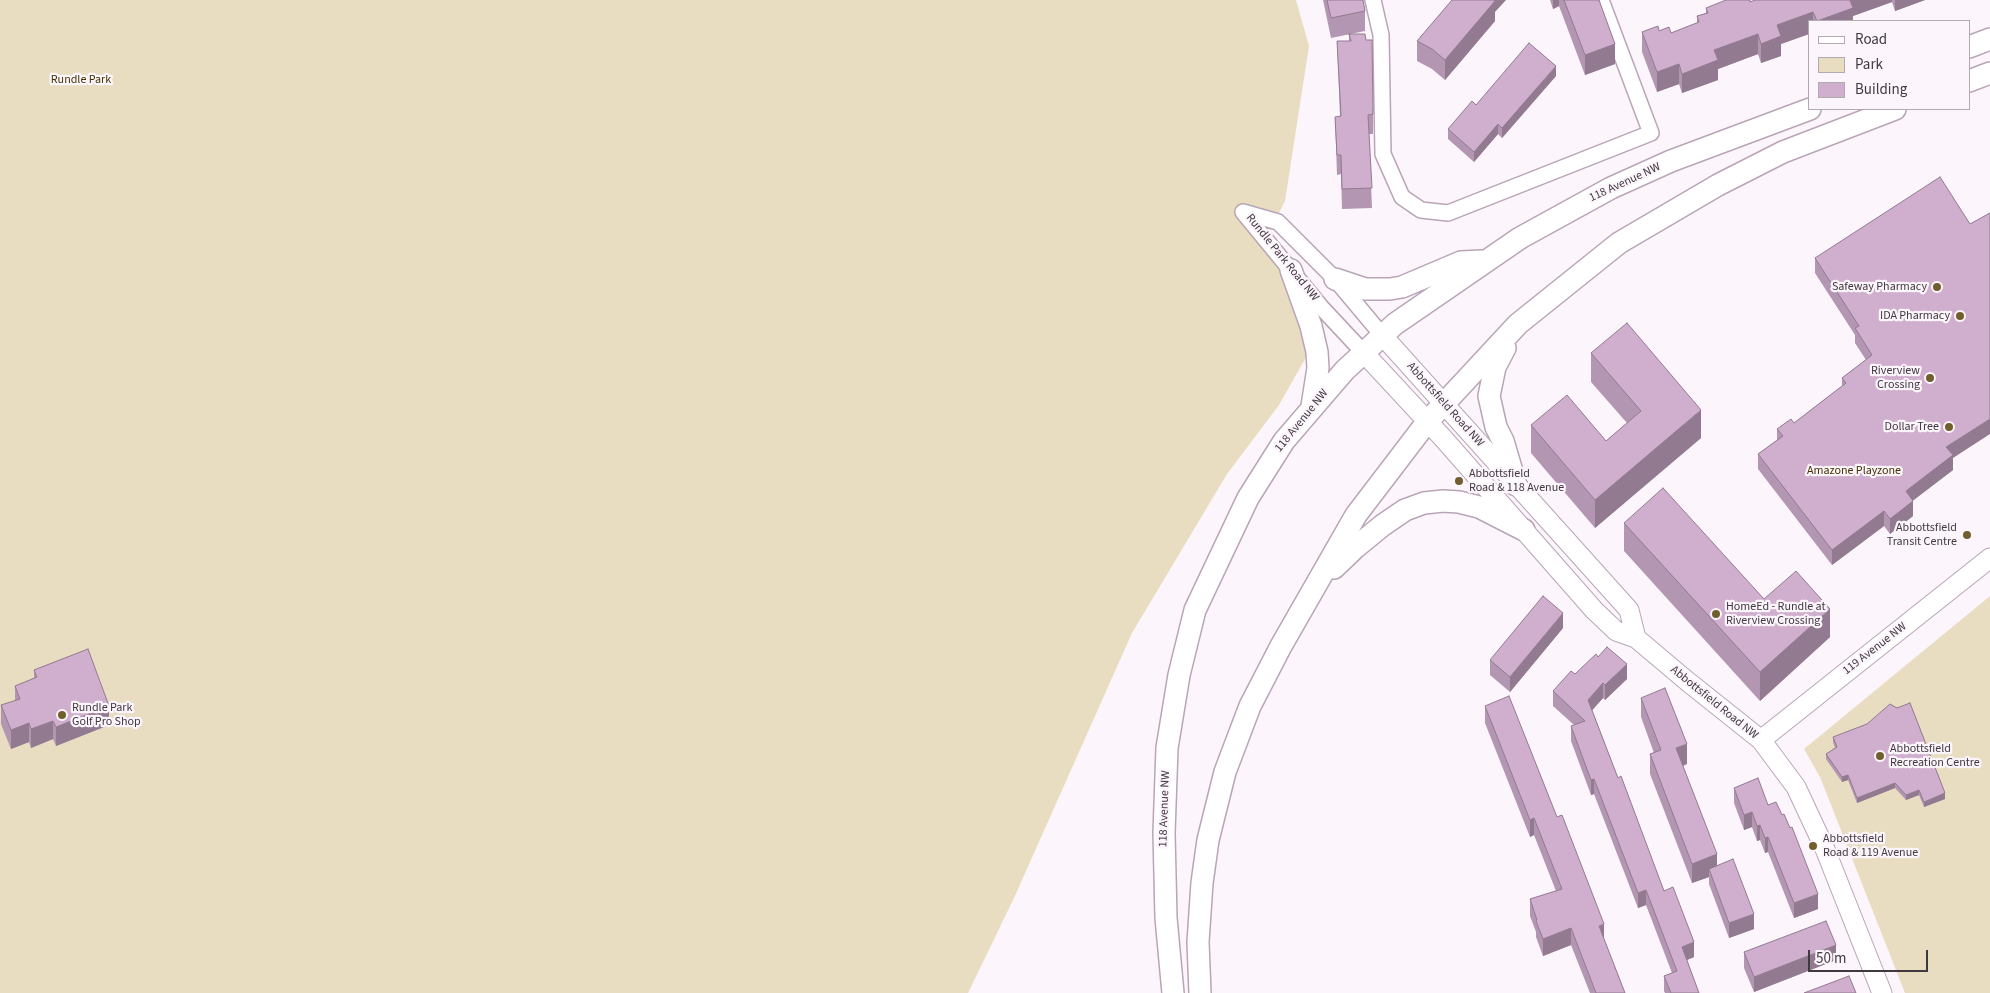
<!DOCTYPE html>
<html>
<head>
<meta charset="utf-8">
<style>
	body { margin:0 }
	#map { position:relative; width:1990px; height:993px; overflow:hidden; background:#fdf5fc; font-family:"Source Sans 3",sans-serif }
	canvas { display:block }
	.legend { position:absolute; left:1808px; top:20px; width:162px; height:90px; box-sizing:border-box; background:#fdf5fc; border:1px solid #b2aab1; margin:0; padding:6px 9px; list-style:none; font-size:15px; color:#413940 }
	.legend li { display:flex; align-items:center; gap:10px; height:25px }
	.legend b { width:25px; border:1px solid #b2aab1 }
	.scale { position:absolute; left:1808px; top:950px; width:120px; height:22px; box-sizing:border-box; border:2px solid #413940; border-top:0; padding-left:6px; font-size:15px; line-height:18px; white-space:nowrap; color:#413940; -webkit-text-stroke:4px #fdf5fc; paint-order:stroke }
</style>
</head>
<body>
<div id="map">
<canvas width="1990" height="993"></canvas>
<ul class="legend">
<li><b style="height:6px;background:#fff"></b>Road</li>
<li><b style="height:14px;background:#e8ddc1"></b>Park</li>
<li><b style="height:14px;background:#d0afce"></b>Building</li>
</ul>
<div class="scale">50 m</div>
</div>
<script>
const context = document.querySelector('canvas').getContext('2d');
context.lineJoin = 'round';
function fill(path, color) { context.fillStyle = color; context.fill(path, 'evenodd'); }
const poly = rows => new Path2D(rows.map(r => 'M' + r).join(''));
function strokePath(path, color, width, dash) { context.strokeStyle = color; context.lineWidth = width; context.lineCap = dash ? 'butt' : 'round'; context.setLineDash(dash || []); context.stroke(path); }
function drawText(font, color, halo, rows, align = 'center') {
  context.font = font + ' "Source Sans 3",sans-serif'; context.lineWidth = 4.5; context.setLineDash([]); context.textBaseline = 'middle'; context.strokeStyle = halo; context.fillStyle = color; for (const [text, x, y, turn = 0] of rows) {
    context.save(); context.translate(x, y); context.rotate((+turn || 0) * Math.PI / 180); context.textAlign = isNaN(turn) ? turn : align; if (halo) context.strokeText(text, 0, 0); context.fillText(text, 0, 0); context.restore();
  }
}
fill(poly([
	[0,0,1296,0,1309,46,1285,201,1268,235,1283,271,1309,352,1279,405,1227,474,1132,633,1014,898,968,993,0,993],
	[1990,596,1990,993,1905,993,1820,777,1804,749]
]), '#e8ddc1');
const minor = poly([
	[1373,0,1381,35,1383,154,1402,197,1421,210,1448,213,1651,133,1601,0],
	[1364,353,1321,307,1243,212,1278,222,1335,279,1382,335]
]);
const tertiary = poly([
	[1382,335,1629,610,1636,638],
	[1364,353,1442,437,1594,610,1616,631,1636,638,1687,681,1761,740,1796,787,1825,849,1882,993],
	[1761,740,1990,558]
]);
const secondary = poly([
	[1969,47,1990,39],
	[1969,81,1990,73],
	[1291,270,1311,326,1317,352,1318,368,1312,406],
	[1335,279,1365,289,1390,289,1402,287,1461,262,1482,261],
	[1505,348,1495,367,1489,396,1496,427,1503,441,1516,485],
	[1334,568,1356,547,1383,525,1405,510,1424,503,1443,501,1459,502,1479,507,1524,530],
	[1173,993,1166,918,1164,833,1167,748,1179,675,1195,610,1248,498,1284,441,1345,370,1395,324,1520,238,1611,188,1671,161,1810,109],
	[1200,993,1198,942,1202,883,1208,840,1225,772,1250,706,1281,646,1356,515,1427,422,1518,324,1619,243,1718,185,1783,152,1895,109]
]);
strokePath(minor, '#b9a5b7', 18);
strokePath(tertiary, '#b9a5b7', 21);
strokePath(secondary, '#b9a5b7', 24);
strokePath(minor, '#fff', 15);
strokePath(tertiary, '#fff', 19);
strokePath(secondary, '#fff', 21);
fill(poly([
	[1323,0,1363,0,1365,11,1365,31,1331,38],
	[1550,0,1599,0,1615,64,1585,75,1559,6,1553,9],
	[1755,0,1925,0,1895,11,1892,2,1853,16,1853,21,1809,21,1809,34,1781,44,1781,56,1761,63,1758,54,1718,69,1718,80,1682,93,1679,84,1657,92,1642,52,1642,32,1659,31,1671,33,1697,23,1697,16,1706,13,1706,8,1750,2],
	[1495,12,1495,21,1445,80,1432,69,1417,61,1417,41],
	[1349,34,1366,40,1373,114,1373,134,1369,134,1372,208,1342,209,1341,174,1337,175,1335,117,1340,116,1337,41,1349,41],
	[1556,76,1502,138,1498,134,1474,162,1448,139,1448,129,1476,105],
	[1815,258,1953,458,1953,470,1913,500,1913,516,1890,534,1884,526,1832,565,1758,469,1758,454,1777,440,1777,429,1794,423,1842,386,1842,378,1866,360,1855,343,1855,335,1815,273],
	[1591,353,1701,438,1595,528,1531,453,1531,425,1606,441,1627,423,1591,382],
	[1624,523,1764,599,1830,637,1760,701,1624,551],
	[1563,628,1510,692,1490,675,1490,660],
	[34,670,109,725,56,746,53,739,31,748,29,742,11,749,1,724,1,705,15,701,15,686,34,679],
	[1575,674,1627,679,1605,700,1603,698,1592,710,1618,778,1664,891,1694,957,1687,960,1699,993,1665,993,1664,991,1664,976,1672,973,1646,905,1638,908,1594,794,1591,795,1571,741,1571,726,1574,725,1553,706,1553,691],
	[1641,698,1687,764,1683,766,1717,866,1754,929,1729,938,1709,884,1709,877,1692,883,1650,774,1650,754,1654,753,1641,717],
	[1485,706,1604,939,1625,993,1590,993,1571,945,1543,956,1536,937,1536,932,1530,916,1530,899,1556,891,1534,835,1530,837,1485,723],
	[1833,737,1945,799,1924,807,1919,795,1906,800,1895,788,1857,803,1848,780,1842,782,1826,759,1826,754,1835,748,1833,742],
	[1734,788,1768,805,1818,909,1794,918,1768,852,1765,853,1760,840,1757,841,1752,827,1744,830,1734,803],
	[1744,952,1836,960,1754,992,1744,968]
]), '#b396b1');
fill(poly([
	[1491,0,1506,0,1495,12,1495,21,1445,80,1445,60],
	[1553,0,1559,0,1559,6,1553,9],
	[1849,0,1892,0,1892,2,1853,16,1853,21,1817,21],
	[1895,0,1925,0,1895,11],
	[1813,12,1813,21,1809,21,1809,34,1781,44,1781,56,1761,63,1761,44,1777,25],
	[1758,34,1758,54,1718,69,1718,80,1682,93,1682,74,1714,50],
	[1615,44,1615,64,1585,75,1585,55],
	[1679,64,1679,84,1657,92,1657,72],
	[1556,66,1556,76,1502,138,1502,128],
	[1498,124,1498,134,1474,162,1474,152],
	[1701,410,1701,438,1595,528,1595,500],
	[1990,419,1990,434,1953,458,1953,470,1906,506,1906,491,1946,447],
	[1913,501,1913,516,1890,534,1890,519],
	[1884,511,1884,526,1832,565,1832,550],
	[1830,609,1830,637,1760,701,1760,672],
	[1563,613,1563,628,1510,692,1510,677],
	[1627,664,1627,679,1605,700,1605,685],
	[1603,683,1603,698,1588,715,1588,700],
	[109,706,109,725,56,746,56,727],
	[53,721,53,739,31,748,31,729],
	[29,723,29,742,11,749,11,730],
	[1687,744,1687,764,1676,768,1676,748],
	[1848,775,1848,780,1842,782,1842,777],
	[1594,779,1594,794,1591,795,1591,780],
	[1895,783,1895,788,1857,803,1857,798],
	[1919,790,1919,795,1906,800,1906,795],
	[1945,793,1945,799,1924,807,1924,802],
	[1752,812,1752,827,1744,830,1744,815],
	[1534,818,1534,835,1530,837,1530,820],
	[1760,825,1760,840,1757,841,1757,826],
	[1768,837,1768,852,1765,853,1765,838],
	[1717,854,1717,874,1709,869,1709,877,1692,883,1692,864],
	[1646,890,1646,905,1638,908,1638,893],
	[1818,894,1818,909,1794,918,1794,903],
	[1754,914,1754,929,1729,938,1729,923],
	[1604,924,1604,941,1599,926],
	[1571,928,1571,945,1543,956,1543,939],
	[1694,942,1694,957,1682,962,1682,947],
	[1836,945,1836,960,1754,992,1754,977]
]), '#927a90');
const building = poly([
	[1327,0,1363,0,1365,11,1331,18,1327,0],
	[1452,0,1494,0,1495,1,1445,60,1432,49,1417,41,1452,0],
	[1564,0,1599,0,1615,44,1585,55,1564,0],
	[1726,0,1750,0,1750,2,1755,0,1850,0,1853,8,1817,21,1813,12,1777,25,1781,36,1761,44,1758,34,1714,50,1718,60,1682,74,1679,64,1657,72,1642,32,1658,26,1659,31,1669,27,1671,33,1699,22,1697,16,1708,13,1706,8,1726,0],
	[1349,34,1365,34,1366,40,1372,40,1373,114,1368,115,1372,188,1342,189,1341,155,1337,155,1335,117,1341,116,1337,41,1351,41,1349,34],
	[1529,43,1556,66,1502,128,1498,124,1474,152,1448,129,1472,101,1476,105,1529,43],
	[1940,177,1970,224,1990,213,1990,419,1946,447,1953,455,1906,491,1913,501,1890,519,1884,511,1832,550,1758,454,1783,436,1777,429,1791,419,1794,423,1846,383,1842,378,1872,355,1855,328,1859,326,1815,258,1940,177],
	[1627,323,1701,410,1595,500,1531,425,1567,395,1606,441,1641,411,1591,353,1627,323],
	[1663,488,1764,599,1796,571,1830,609,1760,672,1624,523,1663,488],
	[1543,596,1563,613,1510,677,1490,660,1543,596],
	[1607,647,1627,664,1605,685,1603,683,1588,700,1618,778,1621,776,1664,891,1673,887,1694,942,1682,947,1699,993,1671,993,1664,976,1677,971,1646,890,1638,893,1594,779,1591,780,1571,726,1585,721,1553,691,1571,671,1575,674,1596,654,1598,657,1607,647],
	[88,649,109,706,56,727,53,721,31,729,29,723,11,730,1,705,20,699,15,686,37,677,34,670,88,649],
	[1665,688,1687,744,1676,748,1717,854,1692,864,1650,754,1661,750,1641,698,1665,688],
	[1509,696,1557,817,1562,815,1604,924,1599,926,1625,993,1596,993,1571,928,1543,939,1536,921,1537,920,1530,899,1562,889,1534,818,1530,820,1485,706,1509,696],
	[1910,703,1945,793,1924,802,1919,790,1906,795,1895,783,1857,798,1848,775,1842,777,1826,754,1837,747,1833,737,1867,724,1890,704,1897,708,1910,703],
	[1758,778,1768,805,1776,802,1782,815,1784,814,1790,828,1792,827,1818,894,1794,903,1768,837,1765,838,1760,825,1757,826,1752,812,1744,815,1734,788,1758,778],
	[1733,859,1754,914,1729,923,1709,869,1733,859],
	[1826,921,1836,945,1754,977,1744,952,1826,921],
	[1849,976,1856,993,1804,993,1849,976]
]);
fill(building, '#d0afce');
strokePath(building, '#927a90', 1);
for (const [x, y, r, color] of [
	[1937,287,5,"#715e2d"],
	[1960,316,5,"#715e2d"],
	[1930,378,5,"#715e2d"],
	[1949,427,5,"#715e2d"],
	[1459,481,5,"#715e2d"],
	[1967,535,5,"#715e2d"],
	[1716,614,5,"#715e2d"],
	[62,715,5,"#715e2d"],
	[1880,756,5,"#715e2d"],
	[1813,846,5,"#715e2d"]
]) { const dot = new Path2D(); dot.arc(x, y, r, 0, 2 * Math.PI); context.fillStyle = color; context.fill(dot); strokePath(dot, '#fdf5fc', 2); }
drawText('12px', '#430', '#fdf5fc', [
	["Rundle Park",81,80],
	["Amazone Playzone",1854,471]
]);
drawText('12px', '#413940', '#fdf5fc', [
	["118 Avenue NW",1625,183,-25],
	["Rundle Park Road NW",1282,258,51],
	["Abbottsfield Road NW",1445,405,48],
	["118 Avenue NW",1302,421,-51],
	["119 Avenue NW",1875,649,-38],
	["Abbottsfield Road NW",1714,703,39],
	["118 Avenue NW",1165,809,-88]
]);
drawText('12px', '#413940', '#fdf5fc', [
	["Safeway Pharmacy",1927,287],
	["IDA Pharmacy",1950,316],
	["Riverview",1920,371],
	["Crossing",1920,385],
	["Dollar Tree",1939,427],
	["Abbottsfield",1469,474,"left"],
	["Road & 118 Avenue",1469,488,"left"],
	["Abbottsfield",1957,528],
	["Transit Centre",1957,542],
	["HomeEd - Rundle at",1726,607,"left"],
	["Riverview Crossing",1726,621,"left"],
	["Rundle Park",72,708,"left"],
	["Golf Pro Shop",72,722,"left"],
	["Abbottsfield",1890,749,"left"],
	["Recreation Centre",1890,763,"left"],
	["Abbottsfield",1823,839,"left"],
	["Road & 119 Avenue",1823,853,"left"]
], 'right');
</script>
</body>
</html>
